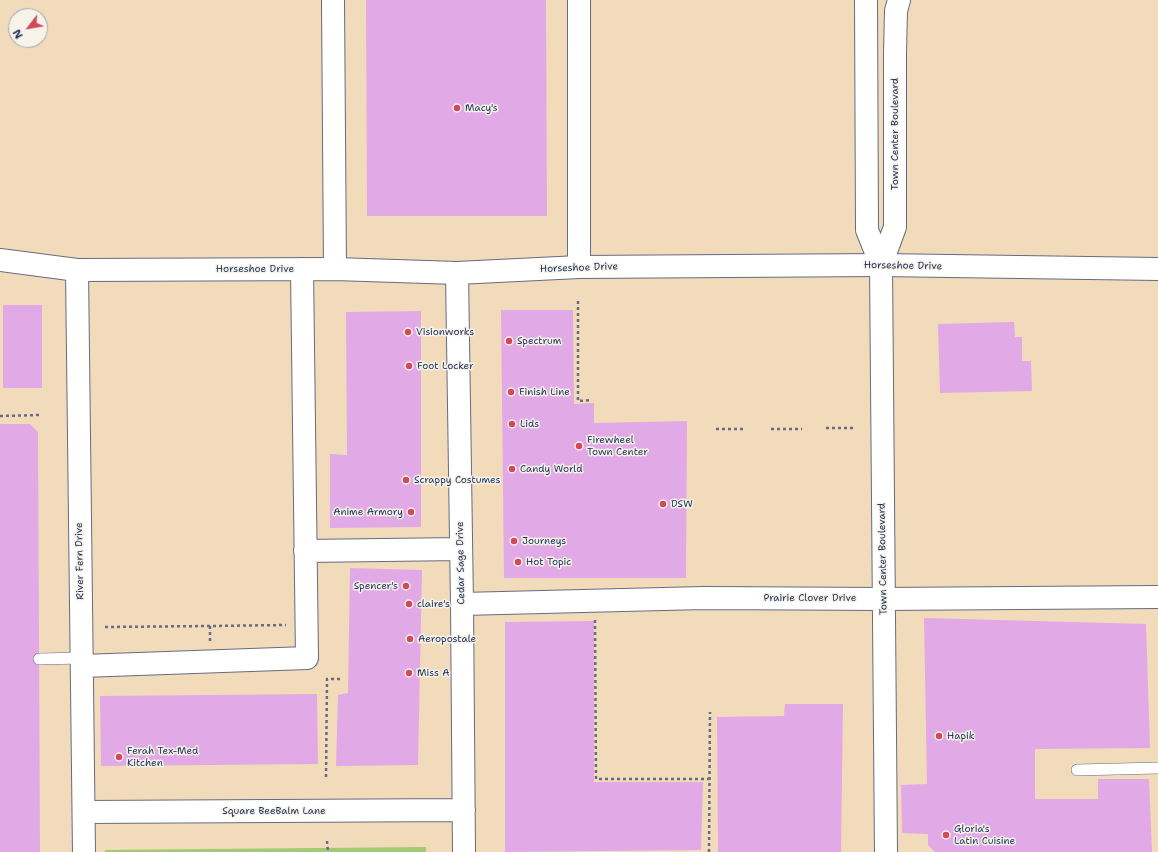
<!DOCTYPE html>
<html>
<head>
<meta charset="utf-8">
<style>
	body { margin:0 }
	#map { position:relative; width:1158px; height:852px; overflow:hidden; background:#f2dbbb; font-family:"Shantell Sans",sans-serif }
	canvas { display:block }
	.north { position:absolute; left:8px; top:8px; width:40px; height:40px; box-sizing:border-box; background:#f7f3e8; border:1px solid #9fa5b1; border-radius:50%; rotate:239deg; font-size:11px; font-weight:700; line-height:16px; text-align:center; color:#1b2f5e }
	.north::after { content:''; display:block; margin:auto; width:14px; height:18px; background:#d1495b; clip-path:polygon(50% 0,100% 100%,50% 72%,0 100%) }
</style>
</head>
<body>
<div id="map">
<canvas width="1158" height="852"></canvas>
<div class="north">N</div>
</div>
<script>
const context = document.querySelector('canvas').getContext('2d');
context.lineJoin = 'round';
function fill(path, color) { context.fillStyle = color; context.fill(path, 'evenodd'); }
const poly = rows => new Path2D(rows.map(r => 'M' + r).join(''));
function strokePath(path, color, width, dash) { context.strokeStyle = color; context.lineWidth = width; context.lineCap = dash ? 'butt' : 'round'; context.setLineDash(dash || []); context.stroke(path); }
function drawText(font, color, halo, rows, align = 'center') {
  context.font = font + ' "Shantell Sans",sans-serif'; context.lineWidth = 3; context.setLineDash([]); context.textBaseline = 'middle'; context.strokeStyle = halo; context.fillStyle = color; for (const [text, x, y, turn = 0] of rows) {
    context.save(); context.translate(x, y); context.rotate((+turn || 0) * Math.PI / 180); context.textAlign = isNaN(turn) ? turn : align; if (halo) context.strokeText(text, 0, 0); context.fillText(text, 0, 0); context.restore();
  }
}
fill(poly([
	[426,847,426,852,105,852,105,850]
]), '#a2c974');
fill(poly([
	[366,0,546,0,547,216,367,216],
	[3,305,42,305,42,388,3,388],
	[501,310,573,310,574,404,594,403,594,423,687,421,686,578,504,578],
	[421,311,421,527,330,528,330,454,347,455,346,312],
	[1014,322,1015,337,1022,337,1022,361,1031,361,1032,391,940,393,938,324],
	[0,424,30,424,38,432,40,852,0,852],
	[350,568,422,570,418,765,336,766,338,695,348,693],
	[924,618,1146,624,1150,748,1035,749,1035,799,1098,799,1098,779,1149,779,1152,852,935,852,928,845,928,834,902,833,901,785,927,784],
	[594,621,594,782,703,782,701,850,505,852,505,622],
	[317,694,318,764,101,766,100,696],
	[785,704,843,704,841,852,718,852,717,717,784,716]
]), '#e1a9e6');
const lane = poly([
	[39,659,82,658],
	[1077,770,1158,768]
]);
const street = poly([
	[333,0,335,269],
	[579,0,579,267],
	[866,0,867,230,881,265,886,852],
	[881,265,895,227,895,53,896,11,899,0],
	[77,270,84,852],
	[457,273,462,604,464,852],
	[305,551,461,549],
	[462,604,704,598,883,599,1158,597],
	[82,666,307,658,302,269],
	[84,812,464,810]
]);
const secondary = poly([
	[0,260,77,270,335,269,457,273,579,267,881,265,1158,269]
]);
strokePath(lane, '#666b7f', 12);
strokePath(street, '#666b7f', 24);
strokePath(secondary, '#666b7f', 24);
strokePath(poly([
	[578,301,578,401,592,400],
	[0,416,41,415],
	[826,428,853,428],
	[716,429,745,429],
	[771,429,802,429],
	[595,620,596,779,709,779],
	[105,627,210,626],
	[210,641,210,626,286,625],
	[326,777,327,679,342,679],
	[327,841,328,852],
	[709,852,710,712]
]), '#666b7f', 2.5, [3, 3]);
strokePath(lane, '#fff', 11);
strokePath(street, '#fff', 22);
strokePath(secondary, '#fff', 22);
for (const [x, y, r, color] of [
	[457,108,4,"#d1495b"],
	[408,332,4,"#d1495b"],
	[509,341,4,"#d1495b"],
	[409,366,4,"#d1495b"],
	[511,392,4,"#d1495b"],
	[512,424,4,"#d1495b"],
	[579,446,4,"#d1495b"],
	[512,469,4,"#d1495b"],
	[406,480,4,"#d1495b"],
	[663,504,4,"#d1495b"],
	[411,512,4,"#d1495b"],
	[514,541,4,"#d1495b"],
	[518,562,4,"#d1495b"],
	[406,586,4,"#d1495b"],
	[409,604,4,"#d1495b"],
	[410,639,4,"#d1495b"],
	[409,673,4,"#d1495b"],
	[939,736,4,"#d1495b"],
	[119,757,4,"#d1495b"],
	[946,835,4,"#d1495b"]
]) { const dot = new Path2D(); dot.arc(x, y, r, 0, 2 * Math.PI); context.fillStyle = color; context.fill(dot); strokePath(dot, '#f7f3e8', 1.5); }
drawText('10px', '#1b2f5e', '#f7f3e8', [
	["Macy's",465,108],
	["Visionworks",416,332],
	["Spectrum",517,341],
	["Foot Locker",417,366],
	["Finish Line",519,392],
	["Lids",520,424],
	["Firewheel",587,440],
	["Town Center",587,452],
	["Candy World",520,469],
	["Scrappy Costumes",414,480],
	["DSW",671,504],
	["Anime Armory",403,512,"right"],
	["Journeys",522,541],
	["Hot Topic",526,562],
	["Spencer's",398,586,"right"],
	["claire's",417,604],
	["Aeropostale",418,639],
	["Miss A",417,673],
	["Hapik",947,736],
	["Ferah Tex-Med",127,751],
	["Kitchen",127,763],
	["Gloria's",954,829],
	["Latin Cuisine",954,841]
], 'left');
drawText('10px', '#1b2f5e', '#f7f3e8', [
	["Town Center Boulevard",895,134,-90],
	["Horseshoe Drive",903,266,1],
	["Horseshoe Drive",579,268,-2],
	["Horseshoe Drive",255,269],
	["Town Center Boulevard",883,559,-91],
	["River Fern Drive",80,561,-91],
	["Cedar Sage Drive",461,563,-91],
	["Prairie Clover Drive",810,598],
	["Square BeeBalm Lane",274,811]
]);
</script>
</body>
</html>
